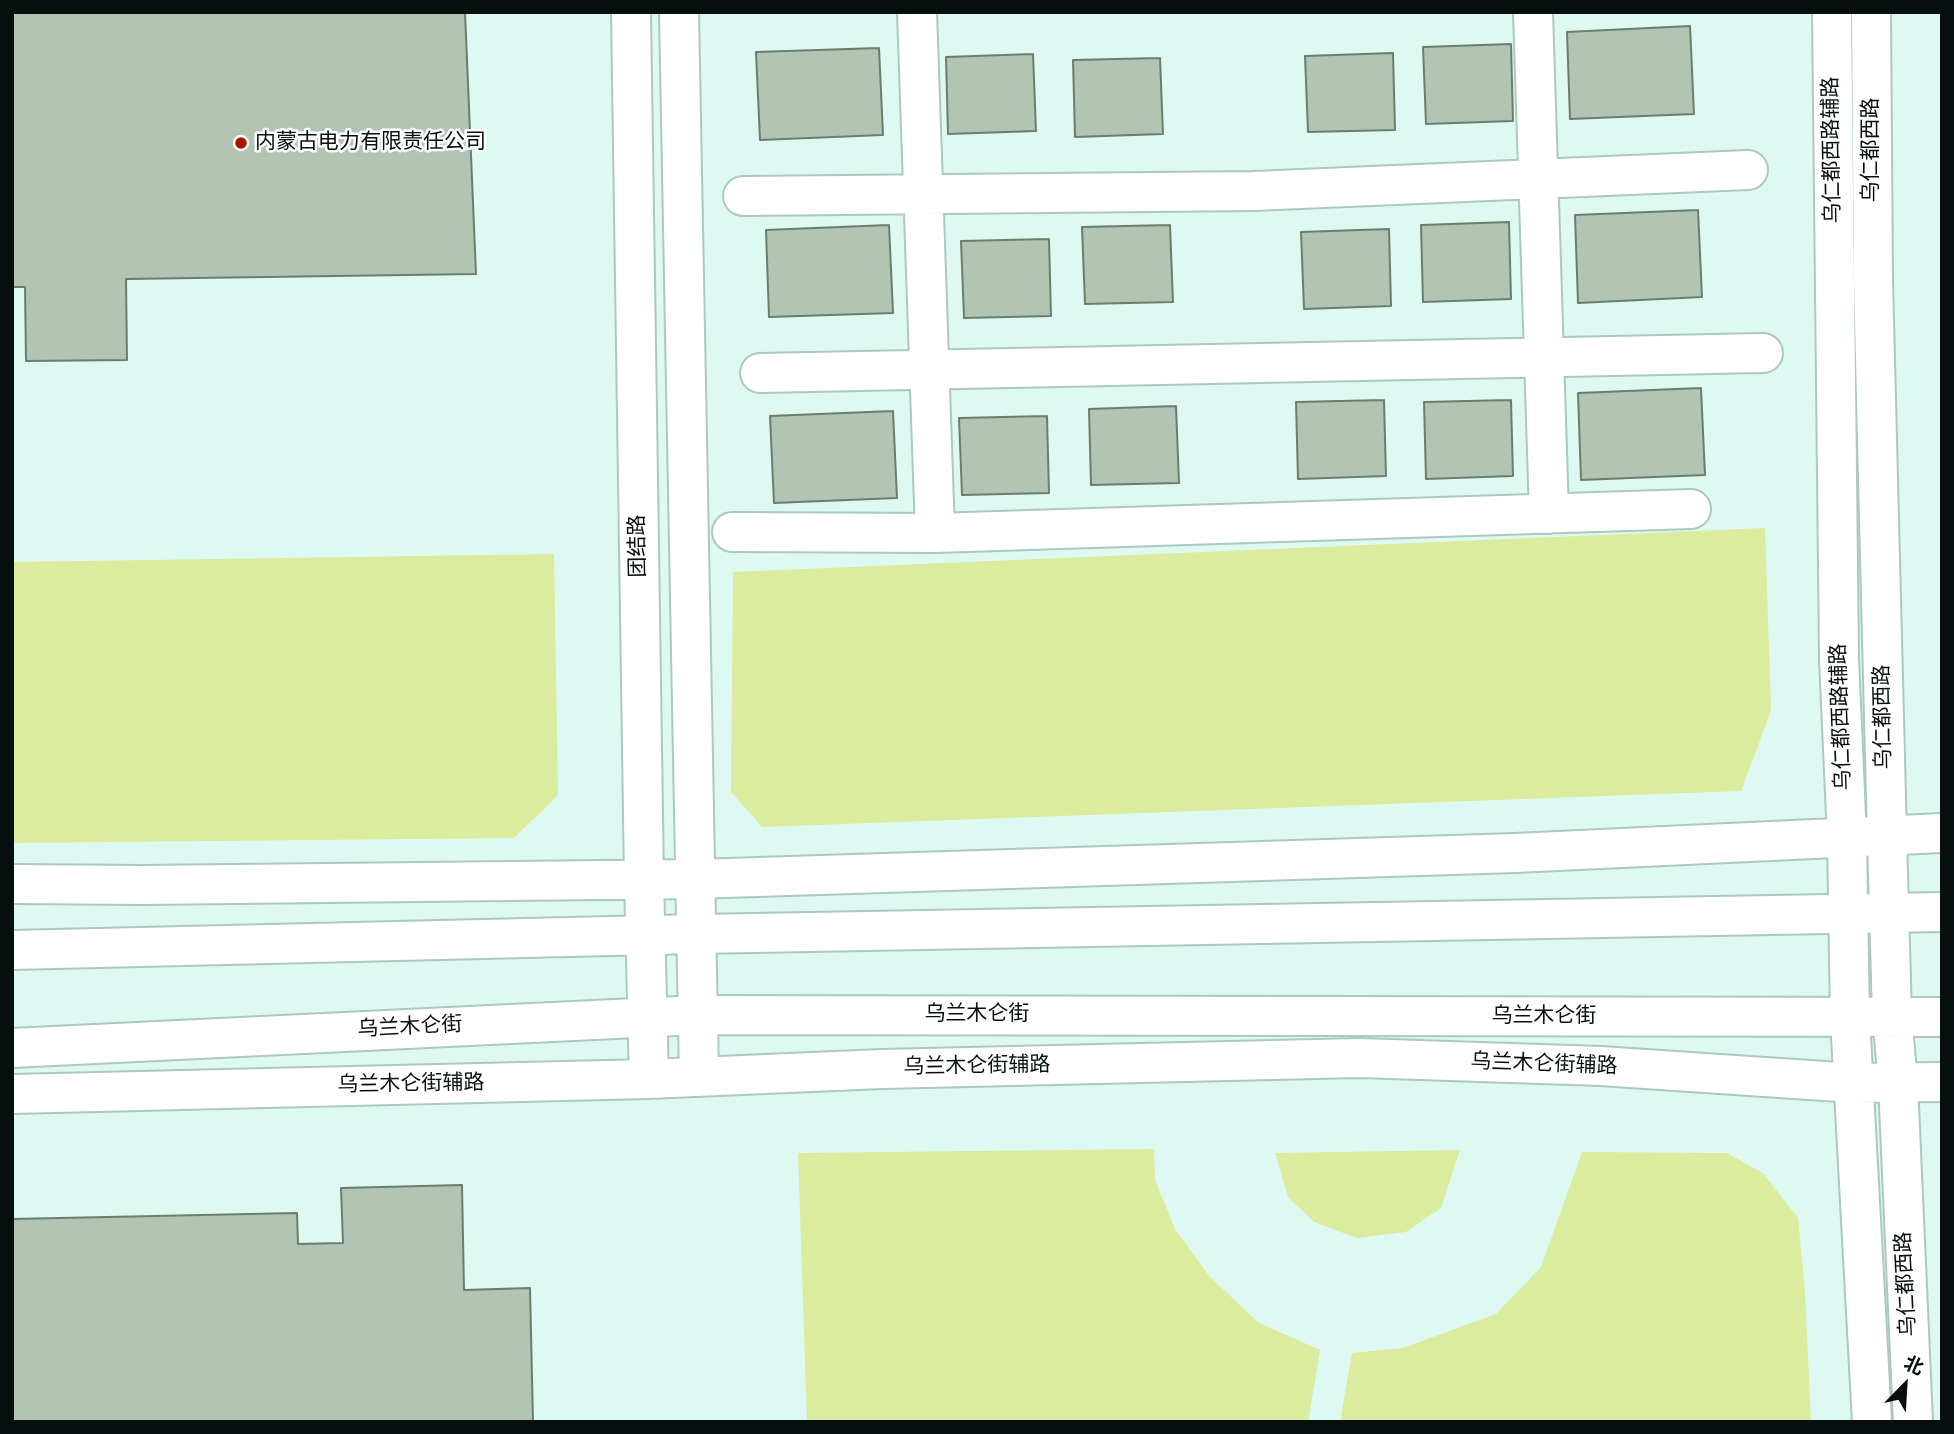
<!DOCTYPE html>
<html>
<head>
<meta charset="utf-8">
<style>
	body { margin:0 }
	#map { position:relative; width:1954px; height:1434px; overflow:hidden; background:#def9f1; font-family:Jost,"Noto Sans SC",sans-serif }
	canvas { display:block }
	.frame { position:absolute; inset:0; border:14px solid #060f0d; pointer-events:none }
	.north { position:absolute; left:1870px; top:1350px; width:70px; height:70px; -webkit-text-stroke:5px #fff; paint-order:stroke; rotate:24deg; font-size:19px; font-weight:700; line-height:28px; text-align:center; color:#060f0d }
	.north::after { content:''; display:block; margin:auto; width:24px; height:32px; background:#060f0d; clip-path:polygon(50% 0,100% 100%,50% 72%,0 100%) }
</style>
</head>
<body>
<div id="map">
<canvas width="1954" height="1434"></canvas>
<div class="frame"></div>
<div class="north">北</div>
</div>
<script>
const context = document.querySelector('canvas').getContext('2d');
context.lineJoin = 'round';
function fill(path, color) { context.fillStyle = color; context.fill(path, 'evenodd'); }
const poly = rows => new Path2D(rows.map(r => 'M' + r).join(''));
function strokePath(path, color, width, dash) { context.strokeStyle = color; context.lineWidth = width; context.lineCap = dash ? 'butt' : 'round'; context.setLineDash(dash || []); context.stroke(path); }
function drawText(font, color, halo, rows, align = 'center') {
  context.font = font + ' Jost,"Noto Sans SC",sans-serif'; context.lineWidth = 5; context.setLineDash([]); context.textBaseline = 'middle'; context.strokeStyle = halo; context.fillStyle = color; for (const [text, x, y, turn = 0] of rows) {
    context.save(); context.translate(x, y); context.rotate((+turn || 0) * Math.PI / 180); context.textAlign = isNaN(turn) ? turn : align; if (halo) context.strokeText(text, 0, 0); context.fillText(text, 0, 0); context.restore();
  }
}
fill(poly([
	[1765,528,1771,711,1741,791,762,827,731,792,733,572],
	[554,554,558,795,514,838,12,843,12,562],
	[1154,1149,1155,1180,1175,1229,1210,1277,1259,1323,1320,1350,1308,1422,807,1422,798,1153],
	[1460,1150,1441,1208,1406,1232,1357,1238,1314,1222,1288,1197,1275,1153],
	[1582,1152,1727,1153,1763,1173,1798,1218,1805,1292,1811,1422,1340,1422,1352,1353,1403,1348,1496,1314,1541,1267]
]), '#dbec9f');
const building = poly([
	[12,12,465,12,476,274,126,279,127,360,26,361,25,287,12,287,12,12],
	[1690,26,1694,114,1570,119,1567,32,1690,26],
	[1511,44,1513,121,1426,124,1423,47,1511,44],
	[879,48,883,135,760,140,756,52,879,48],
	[1393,53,1395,130,1308,132,1305,56,1393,53],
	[1033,54,1036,131,948,134,946,57,1033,54],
	[1160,58,1163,134,1075,137,1073,60,1160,58],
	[1698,210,1702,297,1578,303,1575,215,1698,210],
	[1509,222,1511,299,1423,302,1421,225,1509,222],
	[889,225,893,313,769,317,766,230,889,225],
	[1170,225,1173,302,1085,304,1082,227,1170,225],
	[1389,229,1391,306,1304,309,1301,232,1389,229],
	[1049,239,1051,316,964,318,961,241,1049,239],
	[1701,388,1705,475,1581,480,1578,393,1701,388],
	[1384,400,1386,476,1298,479,1296,402,1384,400],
	[1511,400,1513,476,1426,479,1424,402,1511,400],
	[1176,406,1179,483,1091,485,1089,409,1176,406],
	[893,411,897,498,774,503,770,416,893,411],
	[1047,416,1049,493,962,495,959,418,1047,416],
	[462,1185,464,1290,530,1288,533,1422,12,1422,12,1219,297,1213,298,1244,343,1243,341,1188,462,1185]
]);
fill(building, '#b2c4b4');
strokePath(building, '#6c7d6e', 2);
const minor = poly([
	[631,12,644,880,649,1079],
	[679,12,699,1077],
	[917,12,935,533],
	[1533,12,1549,514],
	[1832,12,1839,659,1847,838,1850,1018,1872,1422],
	[743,196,1254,191,1748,170],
	[760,373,1763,353],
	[732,532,935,533,1691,509],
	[12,884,143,885,695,879,1515,853,1942,833],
	[12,1094,649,1079,882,1069,1359,1058,1601,1066,1854,1083,1942,1082]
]);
const major = poly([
	[1871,12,1873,280,1887,837,1892,1016,1898,1083,1913,1422],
	[12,950,697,934,1942,912],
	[12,1048,698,1015,1942,1017]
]);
strokePath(minor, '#adc8c0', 42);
strokePath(major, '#adc8c0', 42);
strokePath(minor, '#fff', 38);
strokePath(major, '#fff', 38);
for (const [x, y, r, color] of [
	[241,143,7,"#a61400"]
]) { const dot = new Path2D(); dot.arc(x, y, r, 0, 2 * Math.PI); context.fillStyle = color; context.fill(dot); strokePath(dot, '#fff', 2.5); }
drawText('21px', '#060f0d', '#fff', [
	["内蒙古电力有限责任公司",255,143]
], 'left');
drawText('21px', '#060f0d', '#fff', [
	["乌仁都西路辅路",1833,150,-91],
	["乌仁都西路",1872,150,-90],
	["团结路",639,546,-91],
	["乌仁都西路辅路",1842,717,-92],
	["乌仁都西路",1884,717,-91],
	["乌兰木仑街",977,1015],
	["乌兰木仑街",1544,1017],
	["乌兰木仑街",410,1028,-3],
	["乌兰木仑街辅路",1544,1065,2],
	["乌兰木仑街辅路",977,1067,-1],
	["乌兰木仑街辅路",411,1085,-1],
	["乌仁都西路",1907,1284,-93]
]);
</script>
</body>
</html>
